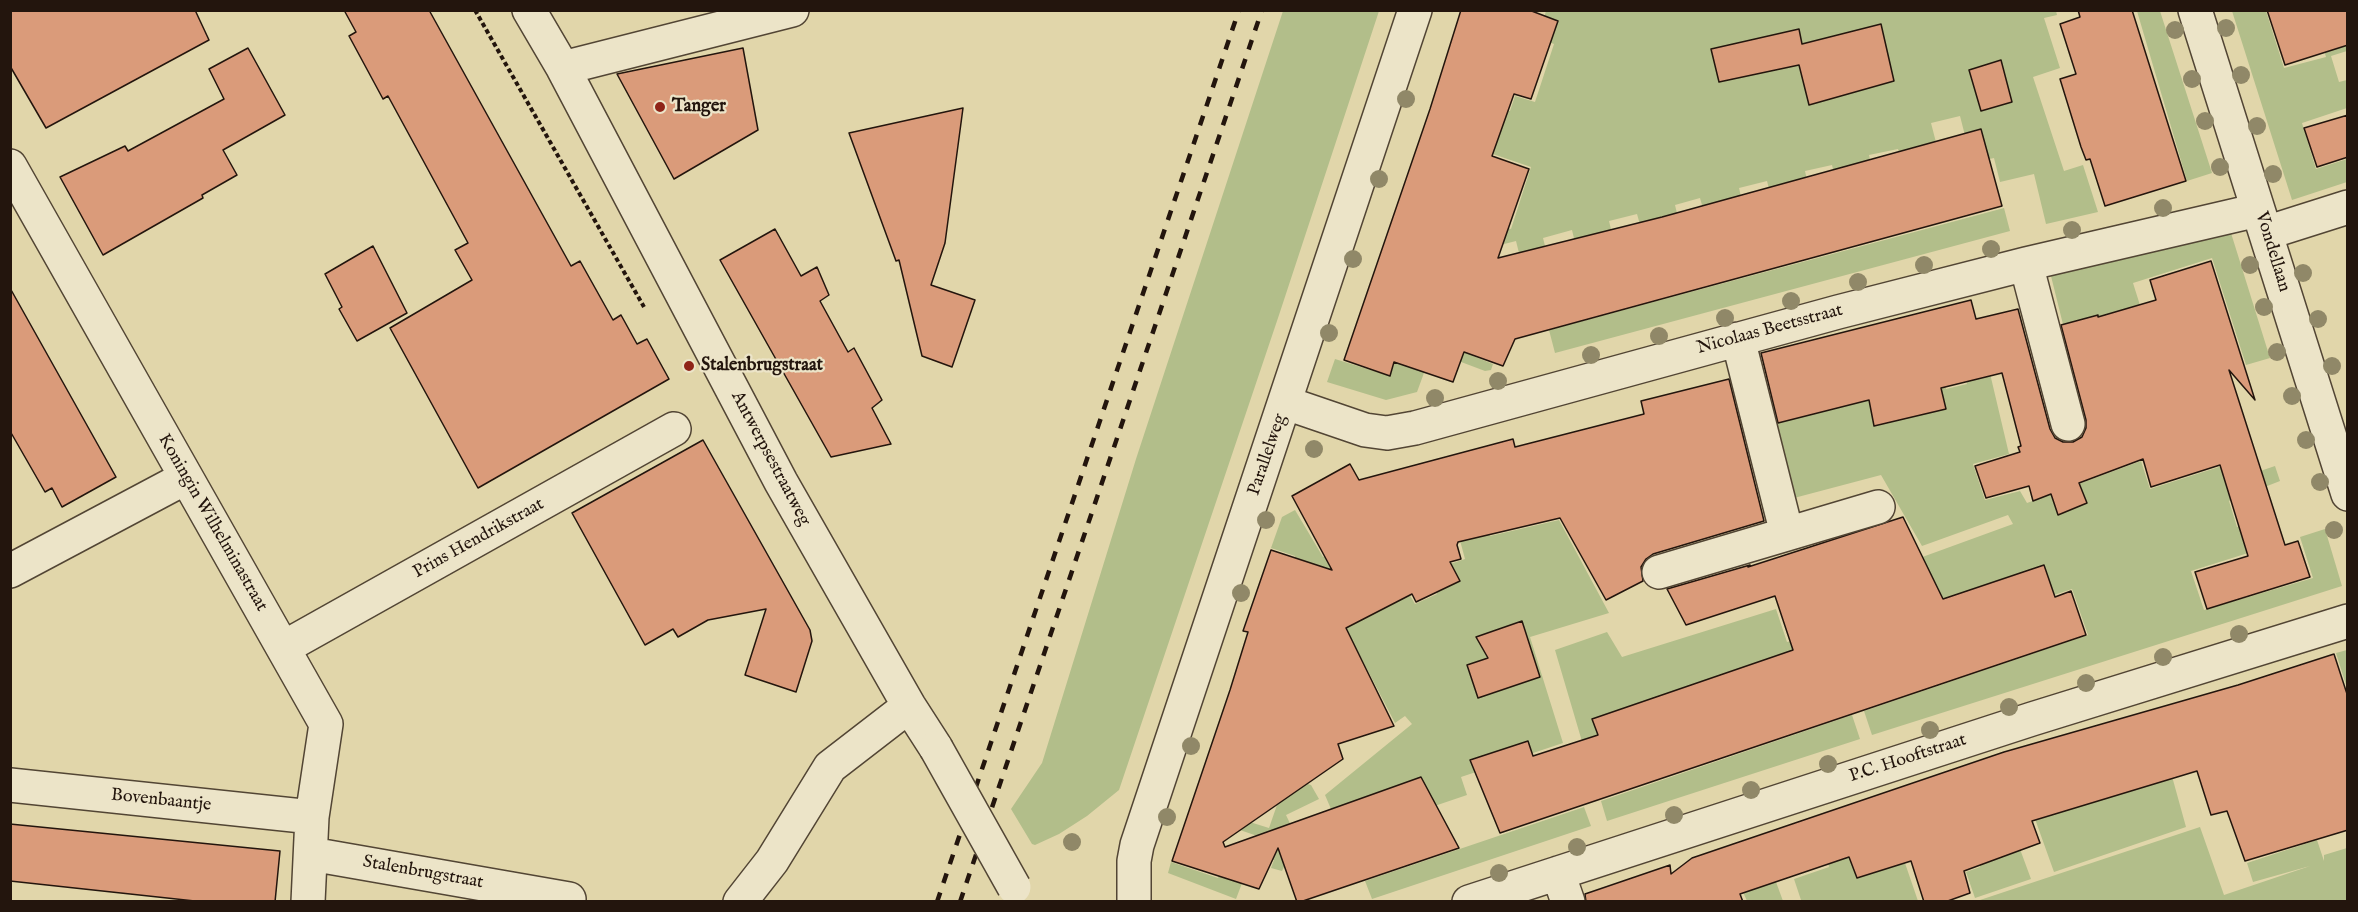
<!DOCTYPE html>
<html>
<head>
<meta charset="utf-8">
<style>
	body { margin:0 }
	#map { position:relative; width:2358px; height:912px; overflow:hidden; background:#e1d6aa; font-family:"IM FELL English",serif }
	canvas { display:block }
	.frame { position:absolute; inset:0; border:12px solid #23150d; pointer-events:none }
</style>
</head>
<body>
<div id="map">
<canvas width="2358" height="912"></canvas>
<div class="frame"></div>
</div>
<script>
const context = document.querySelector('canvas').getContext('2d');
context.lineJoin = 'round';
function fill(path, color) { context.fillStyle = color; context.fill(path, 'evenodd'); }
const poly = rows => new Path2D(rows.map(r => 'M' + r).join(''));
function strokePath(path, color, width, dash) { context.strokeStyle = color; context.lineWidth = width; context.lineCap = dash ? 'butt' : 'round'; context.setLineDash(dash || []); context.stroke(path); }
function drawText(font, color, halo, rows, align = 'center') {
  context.font = font + ' "IM FELL English",serif'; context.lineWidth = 4.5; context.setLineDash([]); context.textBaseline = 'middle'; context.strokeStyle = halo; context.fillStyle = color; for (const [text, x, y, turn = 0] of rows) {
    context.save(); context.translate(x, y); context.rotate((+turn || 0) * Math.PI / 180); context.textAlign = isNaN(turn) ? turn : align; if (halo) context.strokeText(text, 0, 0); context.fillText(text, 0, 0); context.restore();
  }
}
fill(poly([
	[1283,11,1379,11,1279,315,1119,790,1087,816,1059,834,1035,845,1032,844,1011,809,1042,763,1136,459],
	[1546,11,2056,11,2057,15,2044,18,2060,68,2033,77,2064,171,2083,165,2098,212,2046,224,2034,174,2000,182,1994,158,1972,163,1960,116,1931,123,1938,150,1901,159,1898,149,1869,155,1872,169,1835,178,1832,165,1805,171,1811,199,1774,208,1767,181,1739,188,1745,214,1707,223,1700,198,1675,205,1681,230,1644,239,1637,214,1609,221,1616,250,1579,259,1572,230,1543,238,1550,266,1524,273,1516,241,1460,255,1445,295,1481,308,1470,337,1478,340,1473,356,1493,364,1491,370,1485,371,1432,351,1417,392,1386,400,1327,382,1335,359,1390,376,1395,362,1416,369,1426,339,1446,345,1452,324,1436,319,1442,301,1421,294,1431,264,1444,268,1467,198,1488,204,1483,221,1511,229,1531,167,1481,150,1494,106,1510,111,1515,96,1535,102,1554,44,1538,38],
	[2137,11,2160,11,2212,173,2187,181],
	[2232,11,2266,11,2284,68,2326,57,2312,11,2347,39,2347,51,2331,56,2339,82,2347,80,2347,108,2302,123,2316,169,2347,159,2347,182,2292,200],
	[2004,208,2010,231,1555,353,1549,330],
	[2231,233,2270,358,2246,365,2212,258,2133,283,2179,429,2084,409,2051,276],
	[1925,357,1939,364,1946,389,1967,384,1964,371,1988,365,2009,454,1973,464,1985,500,2020,491,2027,503,2141,461,2150,489,2222,466,2228,482,2275,466,2280,481,2229,501,2237,527,2275,515,2283,542,2191,571,2204,610,2313,578,2300,537,2325,529,2342,586,1872,735,1864,711,2088,635,2072,589,1851,663,1829,591,2013,524,2008,515,1922,546,1881,475,1794,498,1769,396],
	[1479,500,1490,536,1559,520,1609,613,1530,637,1563,743,1461,777,1467,795,1343,837,1325,795,1412,724,1405,716,1395,723,1354,644,1290,571,1295,556,1271,548,1282,517,1295,510,1323,557,1372,530,1415,604,1437,594,1399,522,1447,565,1465,559,1451,507],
	[1776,609,1787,642,1823,634,1830,656,1586,755,1555,650,1607,632,1622,657],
	[2347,650,2348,650,2347,688,2336,653],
	[1852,715,1860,739,1607,821,1601,801],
	[2165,751,2186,827,2054,872,2025,791],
	[1252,767,1311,785,1319,799,1286,815,1307,859,1284,867,1282,871,1271,868,1274,860,1263,856,1269,840,1237,829,1240,819,1269,828,1277,805],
	[1584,807,1591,826,1372,899,1365,881],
	[2200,827,2224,895,2310,866,2253,882,2247,863,2317,840,2324,861,2324,855,2347,848,2347,901,1977,901],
	[1968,832,2017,841,2031,879,1975,898,1966,872,1980,867],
	[1895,834,1918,901,1801,900,1794,879,1829,867,1827,856],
	[1171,862,1218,878,1224,863,1247,870,1236,899,1168,873],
	[1776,882,1783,901,1747,901,1743,892]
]), '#b2be8a');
const building = poly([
	[10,10,195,10,209,40,46,128,10,66,10,10],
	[344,10,429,10,571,266,580,261,613,320,621,315,637,344,647,339,669,379,478,488,390,328,472,280,455,250,468,243,388,96,383,99,349,36,356,32,344,10],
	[1461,10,1529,10,1558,21,1531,99,1514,94,1492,156,1529,169,1498,258,1662,217,1981,129,2002,206,1515,339,1503,366,1464,352,1453,382,1394,362,1390,376,1344,360,1430,109,1461,10],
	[2078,10,2132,10,2186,181,2105,206,2090,159,2086,160,2081,147,2060,79,2076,74,2060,24,2080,17,2078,10],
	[2267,10,2348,10,2348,45,2285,65,2267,10],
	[1881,24,1894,81,1809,105,1799,65,1719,82,1711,49,1799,29,1802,44,1881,24],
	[248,48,285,115,223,150,237,175,202,195,203,198,103,255,60,177,125,146,128,151,224,99,209,69,248,48],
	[743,48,758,130,674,179,617,74,743,48],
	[2001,60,2012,102,1981,111,1969,70,2001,60],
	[963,108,945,243,931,285,975,300,952,367,922,356,899,260,896,261,849,133,963,108],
	[2348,115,2348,157,2317,167,2304,128,2348,115],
	[775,229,801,276,817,267,829,295,820,301,848,352,854,348,882,400,872,408,891,444,831,457,720,260,775,229],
	[373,246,407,313,357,341,339,309,342,307,325,274,373,246],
	[2211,261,2255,400,2229,370,2285,545,2298,541,2310,577,2207,609,2195,572,2248,556,2220,465,2151,487,2143,459,2079,483,2087,503,2058,515,2051,494,2033,501,2029,486,1986,498,1975,466,2020,452,2018,447,2021,446,2002,373,1941,388,1946,409,1874,426,1869,400,1778,423,1761,353,1971,300,1976,319,2018,309,2050,429,2055,438,2063,442,2073,442,2082,437,2086,428,2086,420,2061,325,2098,315,2098,317,2156,300,2150,280,2211,261],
	[10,288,116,477,62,507,52,488,45,492,10,431,10,288],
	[1729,379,1764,521,1653,554,1646,559,1641,567,1643,581,1606,600,1560,518,1458,542,1457,545,1461,559,1450,562,1460,581,1416,602,1412,594,1346,628,1394,726,1338,744,1343,759,1223,842,1225,847,1421,777,1459,848,1300,902,1297,902,1278,848,1259,889,1172,861,1230,690,1248,632,1243,631,1271,550,1332,570,1292,496,1350,464,1359,480,1513,439,1515,447,1644,414,1641,401,1729,379],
	[703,440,810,630,812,641,796,692,745,675,766,609,708,620,678,637,673,629,645,645,572,513,703,440],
	[1903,517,1943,599,2044,565,2055,597,2071,591,2086,635,1500,833,1470,760,1528,741,1533,756,1598,735,1592,719,1793,650,1775,596,1686,625,1667,589,1750,565,1748,567,1903,517],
	[1522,621,1540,677,1478,698,1467,665,1488,658,1476,637,1522,621],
	[2334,654,2348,697,2348,830,2245,861,2227,811,2211,815,2197,771,2032,821,2040,843,1964,871,1970,893,1945,902,1924,902,1911,861,1857,878,1849,857,1740,894,1743,902,1586,902,1585,894,1670,865,1671,874,1692,858,2004,752,2238,685,2334,654],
	[10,824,280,851,275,902,204,902,10,881,10,824]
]);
fill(building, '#da9b7a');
strokePath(building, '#23150d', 1.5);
const minor = poly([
	[529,10,563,68,781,482,909,706,936,748],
	[2195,10,2348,494],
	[563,68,792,10],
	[10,166,326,724,312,817,308,902],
	[2266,233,2348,207],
	[2026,264,2068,424],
	[1738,339,1787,534],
	[1286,403,1365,430,1387,433,1415,428,1838,312,2026,264,2258,210],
	[10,571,185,478],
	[1659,572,1878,507],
	[283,648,674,429],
	[10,785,312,817],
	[311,854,569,899],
	[1558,873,1568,902],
	[740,902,772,861,830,767,909,706],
	[1134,902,1134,861,1137,845,1415,10],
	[1469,902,2032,719,2348,621]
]);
strokePath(minor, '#524534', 36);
strokePath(poly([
	[475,10,644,307]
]), '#23150d', 4, [4.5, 3]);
strokePath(minor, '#ece4c8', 33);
strokePath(poly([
	[937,902,1239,10],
	[960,902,1262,10]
]), '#23150d', 4.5, [10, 10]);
const minorBridge = poly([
	[936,748,1014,887]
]);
strokePath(minorBridge, '#524534', 36, []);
strokePath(minorBridge, '#ece4c8', 33);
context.fillStyle = '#908868';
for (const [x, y] of [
	[2226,28],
	[2175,30],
	[2241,75],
	[2192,79],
	[1406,99],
	[2205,121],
	[2257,126],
	[2220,167],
	[2273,174],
	[1379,179],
	[2163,208],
	[2072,230],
	[1991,249],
	[1353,259],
	[1924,265],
	[2250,265],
	[2303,273],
	[1858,282],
	[1791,301],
	[2264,307],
	[1725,318],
	[2318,319],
	[1329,333],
	[1659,336],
	[2277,352],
	[1591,355],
	[2332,366],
	[1498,381],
	[2292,396],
	[1435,398],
	[2306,440],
	[1314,449],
	[2320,482],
	[1266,520],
	[2334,530],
	[1241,593],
	[2239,634],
	[2163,657],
	[2086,683],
	[2009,707],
	[1930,730],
	[1191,746],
	[1828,764],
	[1751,790],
	[1674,815],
	[1167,817],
	[1072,842],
	[1577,847],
	[1499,873]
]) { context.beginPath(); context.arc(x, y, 9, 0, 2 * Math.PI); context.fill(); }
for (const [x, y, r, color] of [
	[660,107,6,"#8f2418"],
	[689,366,6,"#8f2418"]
]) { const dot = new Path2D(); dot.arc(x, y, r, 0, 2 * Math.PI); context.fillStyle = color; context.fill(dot); strokePath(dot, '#ece4c8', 2); }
drawText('bold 18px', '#23150d', '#ece4c8', [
	["Tanger",672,107],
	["Stalenbrugstraat",701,366]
], 'left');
drawText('18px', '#23150d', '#ece4c8', [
	["Vondellaan",2272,252,73],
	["Nicolaas Beetsstraat",1770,330,-15],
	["Parallelweg",1268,455,-71],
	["Antwerpsestraatweg",770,459,62],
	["Koningin Wilhelminastraat",212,523,60],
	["Prins Hendrikstraat",479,539,-29],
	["P.C. Hooftstraat",1908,759,-18],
	["Bovenbaantje",161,801,6],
	["Stalenbrugstraat",423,873,10]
]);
</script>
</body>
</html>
